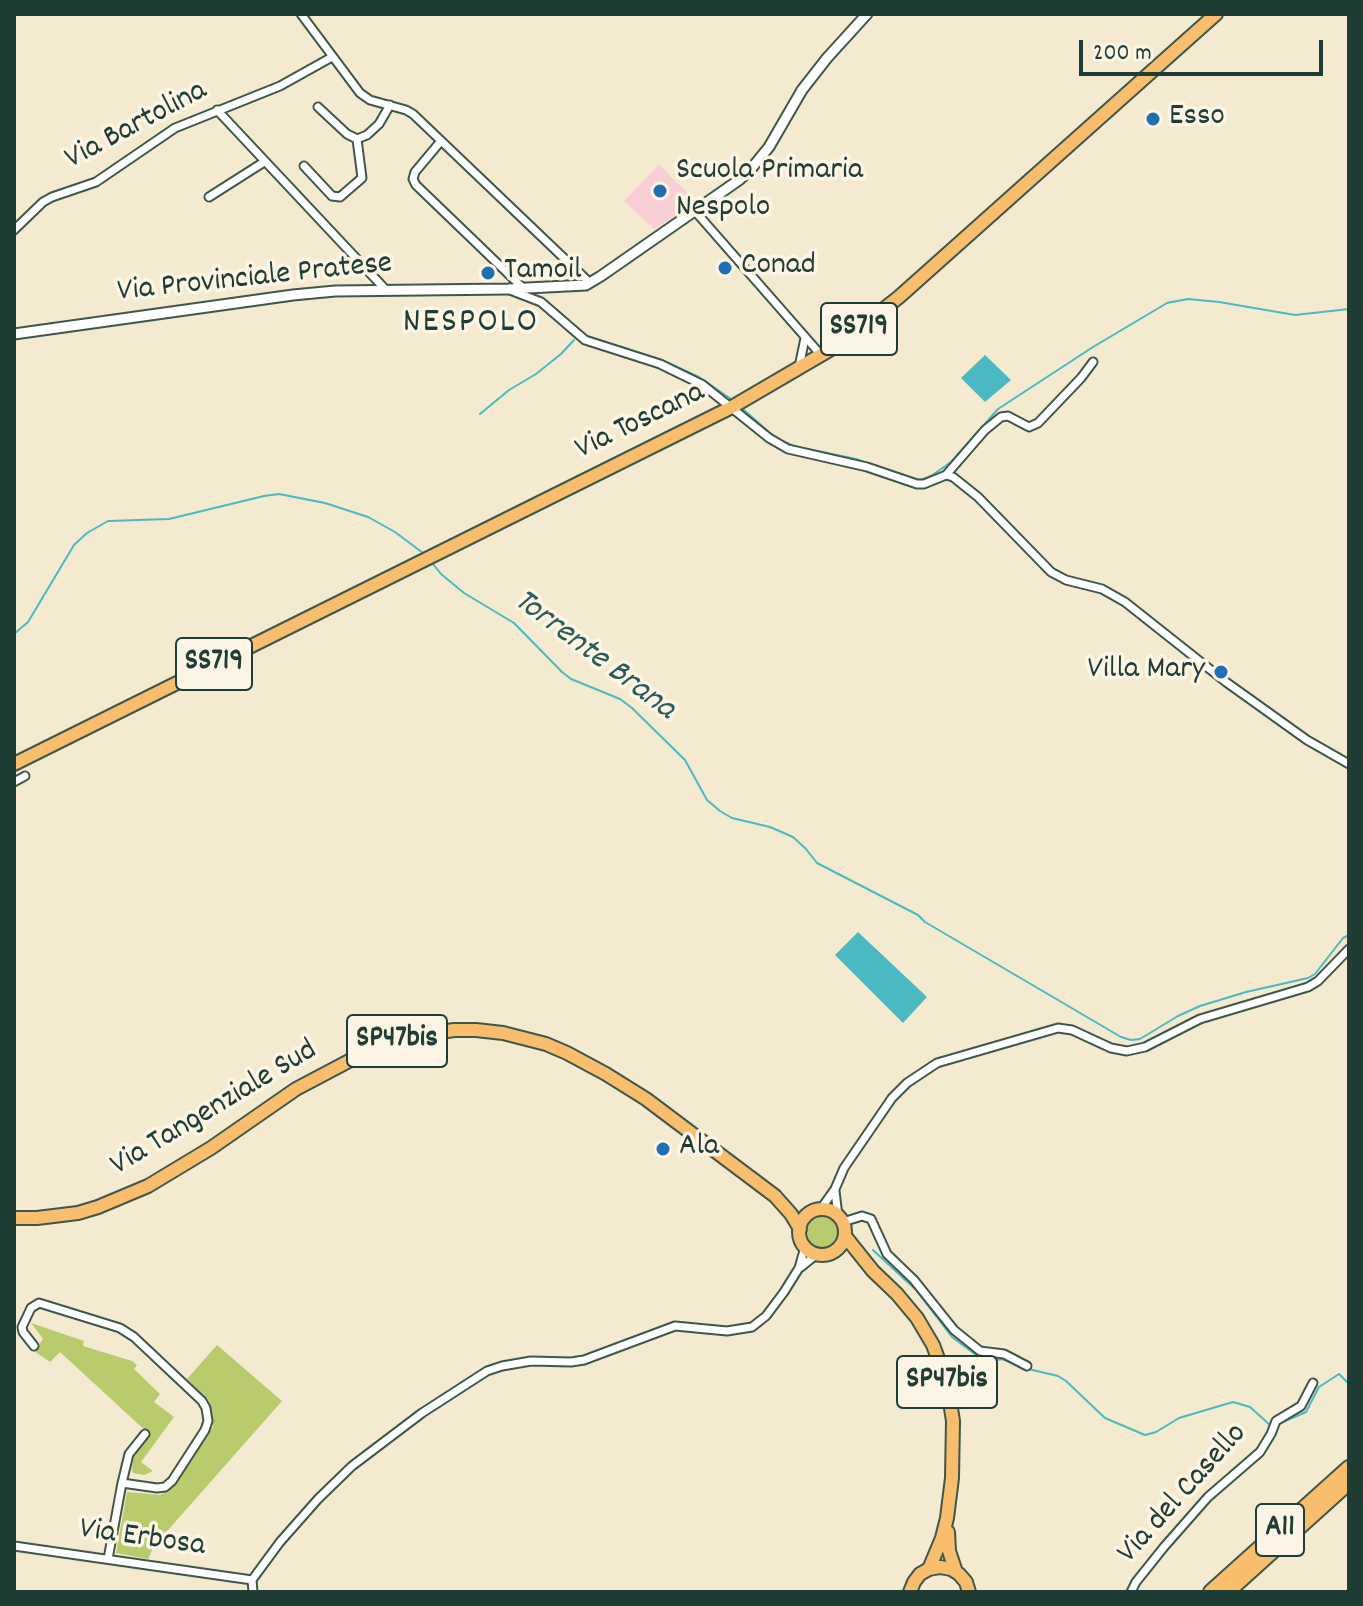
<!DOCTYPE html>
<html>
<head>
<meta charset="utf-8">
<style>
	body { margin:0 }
	#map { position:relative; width:1363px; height:1606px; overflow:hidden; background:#f4ead0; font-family:Dekko,sans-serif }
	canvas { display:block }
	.frame { position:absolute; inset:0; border:16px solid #1f3d34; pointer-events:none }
	.scale { position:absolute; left:1079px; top:40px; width:244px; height:36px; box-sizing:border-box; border:4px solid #1f3d34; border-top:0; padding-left:10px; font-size:24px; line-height:28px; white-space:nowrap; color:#1f3d34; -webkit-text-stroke:6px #fcf5e5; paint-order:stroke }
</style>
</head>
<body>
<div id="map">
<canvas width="1363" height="1606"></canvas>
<div class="frame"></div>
<div class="scale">200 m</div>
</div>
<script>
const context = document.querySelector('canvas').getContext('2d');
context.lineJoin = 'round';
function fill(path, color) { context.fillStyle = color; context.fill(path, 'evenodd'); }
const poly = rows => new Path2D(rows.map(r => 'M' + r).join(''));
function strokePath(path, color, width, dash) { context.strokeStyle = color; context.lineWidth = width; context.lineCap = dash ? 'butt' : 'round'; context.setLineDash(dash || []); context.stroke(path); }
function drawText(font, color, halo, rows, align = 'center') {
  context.font = font + ' Dekko,sans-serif'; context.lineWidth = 7; context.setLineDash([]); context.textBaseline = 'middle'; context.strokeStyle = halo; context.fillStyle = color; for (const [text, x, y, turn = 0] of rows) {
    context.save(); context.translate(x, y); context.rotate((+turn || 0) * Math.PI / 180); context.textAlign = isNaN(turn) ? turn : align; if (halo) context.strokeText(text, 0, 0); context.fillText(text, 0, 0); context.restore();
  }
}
fill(poly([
	[659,165,697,202,654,229,624,201]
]), '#f7cfd4');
fill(poly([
	'807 1232a16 16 0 1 1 32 0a16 16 0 1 1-32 0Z',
	[31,1323,84,1341,83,1346,132,1361,137,1365,134,1369,160,1394,154,1402,174,1417,141,1462,153,1471,144,1475,133,1473,132,1471,133,1456,149,1434,60,1352,50,1362,34,1351,43,1339],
	[217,1345,282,1401,154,1546,148,1559,116,1553,127,1492,160,1495,172,1488,213,1427,209,1401,187,1379]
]), '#b9cb6d');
fill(poly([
	[985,355,1011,380,985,402,961,378],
	[858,932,927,997,903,1023,835,955]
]), '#4ab9c1');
strokePath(poly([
	[587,336,662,360,699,377,731,399],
	[744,410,777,439,794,446,856,459,899,474],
	[480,414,509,390,536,374,561,354,574,340],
	[905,476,920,480,931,476,951,462,998,409,1093,347,1167,303,1188,299,1219,302,1295,315,1349,309],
	[433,564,441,574,464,593,514,623,562,672,571,679,620,699,632,708,685,760,707,800,720,811,732,818,770,827,793,837,806,849,817,863,918,915,925,922,1121,1037,1131,1040,1140,1039,1178,1016,1200,1006,1246,992,1308,978,1315,974,1343,938,1349,935],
	[14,634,28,622,74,545,87,533,108,521,169,519,264,496,279,494,325,503,368,517,395,532,423,553],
	[873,1250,916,1290,952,1337,984,1361,989,1362,1002,1359,1018,1365],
	[1024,1368,1058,1376,1066,1381,1105,1418,1145,1435,1156,1432,1179,1418,1233,1402,1250,1407,1270,1425],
	[1276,1425,1306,1412,1319,1387,1339,1374,1349,1384]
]), '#4ab9c1', 2);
const minor = poly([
	[301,14,360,93,370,100,406,110,413,114,590,283],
	[318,107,347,134,357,139,367,135,379,124,390,105],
	[217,110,385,289],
	[441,141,415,172,413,179,416,185,523,288],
	[304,166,332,196,340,197,362,178,357,139],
	[209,197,264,162],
	[694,210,821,355],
	[14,230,43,202,52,197,96,182,175,128,280,86,332,57],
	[510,290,541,302,585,340,660,364,703,385,769,438,788,449,867,467,917,484,924,484,946,475,953,477,978,497,1051,572,1066,580,1102,589,1125,602,1226,682,1307,740,1349,764],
	[799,367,805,338],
	[946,475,985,430,1001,417,1008,416,1029,427,1038,423,1081,378,1093,362],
	[14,782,25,776],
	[835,1191,838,1216],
	[820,1210,835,1189,844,1168,892,1098,907,1083,937,1063,1058,1028,1072,1030,1111,1048,1127,1051,1145,1047,1200,1019,1308,987,1318,981,1349,949],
	[843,1222,862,1216,871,1219,887,1254,914,1280,954,1330,980,1351,1004,1354,1027,1366],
	[801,1267,817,1254],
	[34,1346,23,1332,22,1327,31,1308,39,1303,120,1328,134,1337,202,1401,206,1408,208,1421,205,1430,172,1481,165,1487,157,1488,122,1483,108,1559],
	[122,1483,129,1454,145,1434],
	[14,1546,252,1580,253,1592],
	[252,1580,280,1542,318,1499,352,1466,422,1413,487,1371,502,1366,531,1361,571,1362,584,1360,675,1326,727,1331,752,1327,766,1316,784,1292,799,1268,805,1247],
	[1131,1592,1136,1582,1164,1547,1208,1497,1260,1452,1271,1434,1276,1421,1301,1406,1313,1383]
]);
const tertiary = poly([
	[14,334,293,295,335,291,508,289,586,285,601,276,739,180,751,169,769,147,802,90,827,58,867,14]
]);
const primary = poly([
	[14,764,732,407,838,345,899,297,1216,14],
	'799 1232a23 23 0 1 1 46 0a23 23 0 1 1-46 0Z',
	[14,1218,37,1218,78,1213,98,1207,148,1186,211,1148,296,1089,366,1052,405,1039,428,1034,454,1030,476,1030,503,1033,546,1044,567,1053,606,1074,646,1099,775,1196,791,1214,800,1229],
	[845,1236,873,1271,897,1294,917,1318,933,1345,947,1383,953,1421,952,1478,947,1518,942,1538,929,1569],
	[948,1532,949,1551,956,1572],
	[910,1592,914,1582,920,1574,929,1569,940,1567,951,1569,959,1574,966,1582,969,1592]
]);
const motorway = poly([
	[1211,1592,1349,1468],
	[1227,1592,1349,1482]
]);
strokePath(minor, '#3f574b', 11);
strokePath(tertiary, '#3f574b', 13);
strokePath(primary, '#3f574b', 16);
strokePath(motorway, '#3f574b', 18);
strokePath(minor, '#fff', 7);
strokePath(tertiary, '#fff', 9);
strokePath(primary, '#f9be6d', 12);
strokePath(motorway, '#f9be6d', 14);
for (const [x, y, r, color] of [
	[1153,119,8,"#1f6fb2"],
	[660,191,8,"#1f6fb2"],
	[725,268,8,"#1f6fb2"],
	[488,273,8,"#1f6fb2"],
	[1221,672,8,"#1f6fb2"],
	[663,1149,8,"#1f6fb2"]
]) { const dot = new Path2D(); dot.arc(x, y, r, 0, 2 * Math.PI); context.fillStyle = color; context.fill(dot); strokePath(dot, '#fcf5e5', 3); }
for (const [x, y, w] of [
	[859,329,76],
	[214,664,76],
	[397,1041,100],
	[947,1382,100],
	[1280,1530,48]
]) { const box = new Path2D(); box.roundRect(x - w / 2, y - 26, w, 52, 6); context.fillStyle = '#fcf5e5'; context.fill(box); strokePath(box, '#1f3d34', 2); }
drawText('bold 30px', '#1f3d34', null, [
	["SS719",859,329],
	["SS719",214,664],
	["SP47bis",397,1041],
	["SP47bis",947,1382],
	["A11",1280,1530]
]);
drawText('32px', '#1f3d34', '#fcf5e5', [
	["Esso",1169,119],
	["Scuola Primaria",676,173],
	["Nespolo",676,210],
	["Conad",741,268],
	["Tamoil",504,273],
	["Villa Mary",1205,672,"right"],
	["Ala",679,1149]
], 'left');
drawText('32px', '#1f3d34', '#fcf5e5', [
	["Via Bartolina",137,127,-28],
	["Via Provinciale Pratese",255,280,-6],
	["Via Toscana",641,423,-26],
	["Via Tangenziale Sud",215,1110,-31],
	["Via del Casello",1184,1495,-48],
	["Via Erbosa",142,1540,8]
]);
drawText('italic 34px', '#2a5c57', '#fcf5e5', [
	["Torrente Brana",593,657,37]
]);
context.letterSpacing = '2px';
drawText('36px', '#1f3d34', '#fcf5e5', [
	["NESPOLO",471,325]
]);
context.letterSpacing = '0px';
</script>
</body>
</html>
